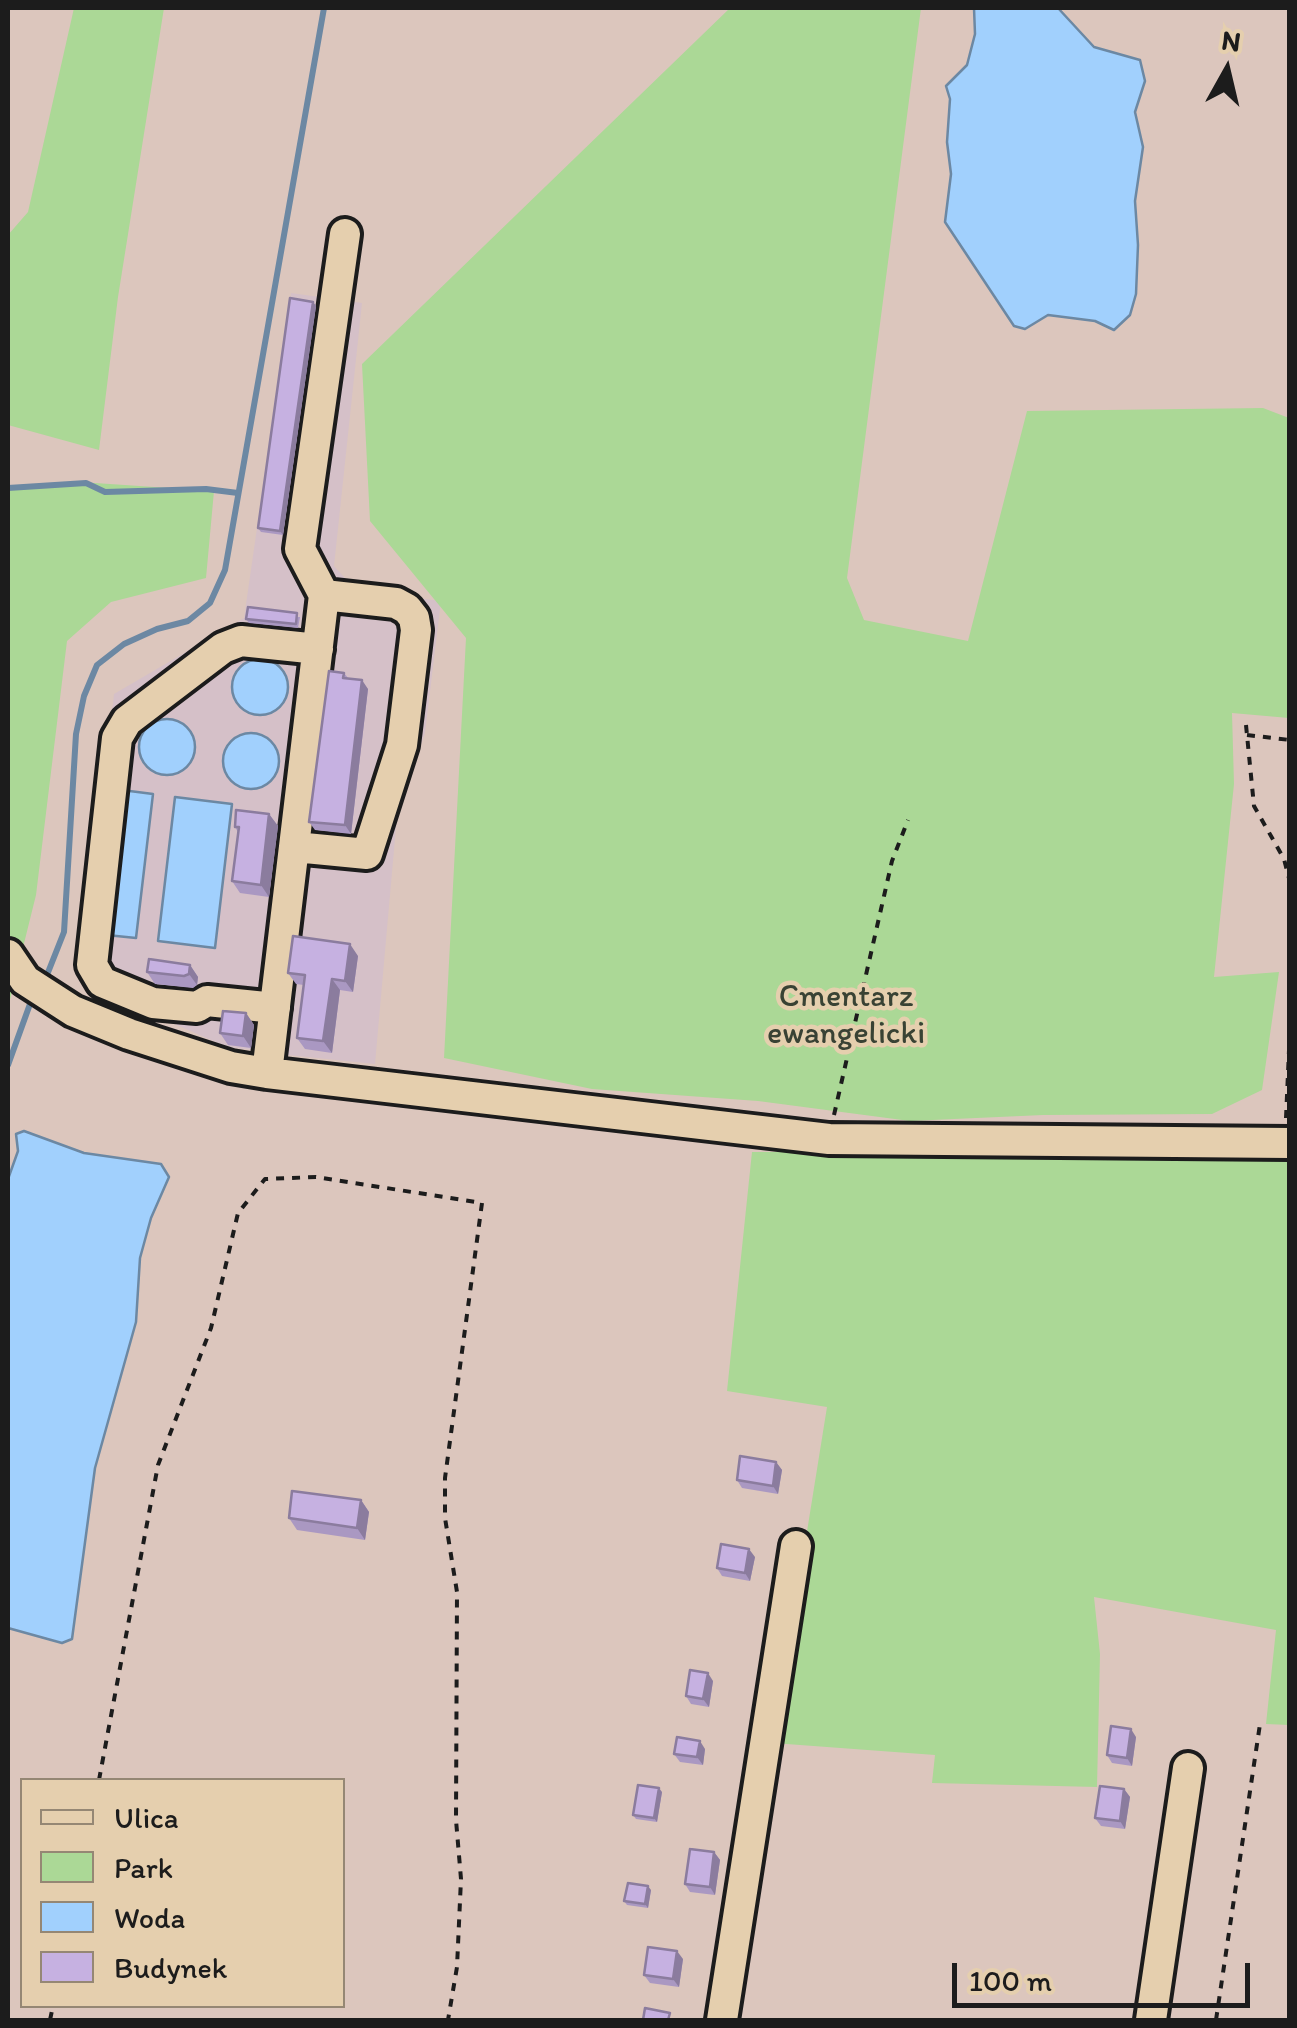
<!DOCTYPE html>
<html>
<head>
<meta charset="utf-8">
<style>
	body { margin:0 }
	#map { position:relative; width:1297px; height:2028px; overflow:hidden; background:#dcc6bd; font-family:Itim,sans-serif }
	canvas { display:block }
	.frame { position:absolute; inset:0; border:10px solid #1c1c1c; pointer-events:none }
	.legend { position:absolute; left:20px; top:1778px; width:325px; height:230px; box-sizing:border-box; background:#e5cfae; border:2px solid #958774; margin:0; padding:12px 18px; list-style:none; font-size:30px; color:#1c1c1c }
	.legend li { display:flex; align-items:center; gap:20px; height:50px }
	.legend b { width:50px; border:2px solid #958774 }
	.north { position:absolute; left:1177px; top:20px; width:100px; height:100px; -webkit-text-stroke:8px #e5cfae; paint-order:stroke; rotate:8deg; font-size:28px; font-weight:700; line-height:40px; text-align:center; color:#1c1c1c }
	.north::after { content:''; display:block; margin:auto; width:35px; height:45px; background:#1c1c1c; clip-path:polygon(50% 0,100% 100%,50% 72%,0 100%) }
	.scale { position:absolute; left:952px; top:1963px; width:298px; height:45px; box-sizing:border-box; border:5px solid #1c1c1c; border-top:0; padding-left:12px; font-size:30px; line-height:35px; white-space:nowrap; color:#1c1c1c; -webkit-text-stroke:8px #e5cfae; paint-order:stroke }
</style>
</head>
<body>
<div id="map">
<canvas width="1297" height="2028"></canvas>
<div class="frame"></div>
<ul class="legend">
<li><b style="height:12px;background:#e5cfae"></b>Ulica</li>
<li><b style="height:28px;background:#abd896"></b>Park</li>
<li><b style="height:28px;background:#a1d0fd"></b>Woda</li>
<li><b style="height:28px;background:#c6b1e1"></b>Budynek</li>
</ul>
<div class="north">N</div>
<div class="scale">100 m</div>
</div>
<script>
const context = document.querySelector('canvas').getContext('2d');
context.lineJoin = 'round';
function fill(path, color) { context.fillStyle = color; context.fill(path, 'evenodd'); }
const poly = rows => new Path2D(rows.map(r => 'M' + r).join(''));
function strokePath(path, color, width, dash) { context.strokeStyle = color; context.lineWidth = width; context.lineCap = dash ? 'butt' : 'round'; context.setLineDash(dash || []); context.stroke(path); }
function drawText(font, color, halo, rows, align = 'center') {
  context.font = font + ' Itim,sans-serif'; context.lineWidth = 9; context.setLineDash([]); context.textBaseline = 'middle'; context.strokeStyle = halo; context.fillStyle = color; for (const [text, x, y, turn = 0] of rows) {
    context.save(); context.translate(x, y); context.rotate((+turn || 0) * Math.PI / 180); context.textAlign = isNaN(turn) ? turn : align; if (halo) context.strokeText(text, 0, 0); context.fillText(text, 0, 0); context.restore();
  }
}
fill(poly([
	[291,293,362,303,334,566,356,590,441,601,425,733,397,816,375,1064,288,1055,280,1047,257,1044,253,1050,227,1047,92,988,85,963,114,694,244,618]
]), '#d5c0c8');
fill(poly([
	[74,8,164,8,118,297,99,450,8,425,8,235,28,212],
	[730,8,921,8,847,578,864,620,968,641,1027,411,1263,408,1289,418,1289,718,1232,713,1234,784,1214,977,1279,972,1262,1090,1212,1114,1043,1115,910,1121,758,1101,592,1089,444,1058,466,638,370,521,362,364],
	[80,482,214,491,206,578,111,602,67,641,36,895,8,1008,8,486],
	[1289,1150,1289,1725,1266,1724,1276,1630,1094,1597,1100,1654,1097,1787,932,1783,935,1755,773,1743,827,1407,727,1391,752,1152]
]), '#abd896');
const water = poly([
	[974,8,1058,8,1094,47,1140,60,1145,81,1135,112,1143,147,1135,201,1138,245,1136,294,1130,315,1114,330,1095,321,1048,315,1025,329,1014,326,945,222,951,174,947,142,950,99,946,86,967,65,975,34,974,8],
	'232 687a28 28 0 1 1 56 0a28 28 0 1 1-56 0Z',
	'139 747a28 28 0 1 1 56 0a28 28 0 1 1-56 0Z',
	'223 761a28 28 0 1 1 56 0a28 28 0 1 1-56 0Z',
	[114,789,153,794,136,938,97,934,114,789],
	[175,797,232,804,215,948,158,941,175,797],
	[24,1131,84,1153,161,1164,169,1177,151,1218,140,1258,136,1322,95,1468,72,1639,62,1643,8,1628,8,1179,18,1151,16,1134,24,1131]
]);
fill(water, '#a1d0fd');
strokePath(water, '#6c88a3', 2.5);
strokePath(poly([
	[8,488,86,483,105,492,206,489,238,493],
	[45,980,64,932,76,734,84,696,97,665,124,644,157,629,188,621,210,603,225,570,324,8],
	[8,1065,30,1004]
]), '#6c88a3', 6);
const minor = poly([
	[295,847,367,854,402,745,416,630,414,618,407,609,396,603,324,595],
	[8,955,25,980,73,1011,129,1034,231,1067,267,1073,829,1139,1290,1143],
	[275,1008,207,1001,197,1007,153,1003,102,982,92,965,117,738,127,721,223,648,241,641,318,649],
	[267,1073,324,595,300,549,345,234],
	[722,2020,796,1546],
	[1151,2020,1188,1768]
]);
strokePath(minor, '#1c1c1c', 38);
strokePath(poly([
	[1246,725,1254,806,1284,859,1290,882],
	[1247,735,1290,740],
	[834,1115,892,861,908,820],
	[1286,1118,1290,1028],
	[99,1780,158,1465,211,1328,238,1213,265,1179,316,1177,482,1203,445,1478,445,1518,457,1592,456,1820,461,1879,457,1967,448,2020],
	[50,2020,53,2006],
	[1216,2020,1260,1724]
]), '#1c1c1c', 4, [8, 8]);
strokePath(minor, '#e5cfae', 30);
fill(poly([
	[313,302,316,306,283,535,261,532,258,528],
	[300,617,298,628,249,623,246,619],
	[344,673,348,678,368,689,351,834,315,830,309,822],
	[269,814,278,826,269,897,240,893,232,881,238,832,235,827],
	[358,956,353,992,340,990,332,1053,305,1049,297,1038,304,985,296,984,288,973],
	[190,965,198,977,197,985,193,988,155,984,147,972],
	[246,1013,254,1025,251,1048,228,1045,220,1033],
	[776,1462,782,1470,778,1494,742,1488,737,1480],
	[361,1500,369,1512,365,1540,297,1530,289,1518],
	[755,1557,750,1581,722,1576,717,1568],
	[713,1681,709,1707,691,1704,686,1696],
	[1136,1737,1132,1766,1112,1763,1107,1755],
	[705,1749,703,1765,680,1762,674,1754],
	[1124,1789,1130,1797,1125,1829,1101,1826,1095,1818],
	[662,1792,657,1822,636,1819,633,1815],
	[714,1852,720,1860,715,1895,690,1892,685,1884],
	[651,1890,648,1908,627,1905,624,1901],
	[683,1959,679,1987,650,1983,644,1975]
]), '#aa98c2');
fill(poly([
	[313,302,316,306,283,535,280,531],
	[362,680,368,689,351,834,345,825],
	[269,814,278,826,269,897,261,885],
	[350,944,358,956,353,992,345,981],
	[190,965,198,977,197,985,189,974],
	[332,979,340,990,332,1053,323,1041],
	[246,1013,254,1025,251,1048,243,1036],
	[776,1462,782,1470,778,1494,773,1486],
	[361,1500,369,1512,365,1540,357,1528],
	[749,1549,755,1557,750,1581,745,1573],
	[708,1673,713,1681,709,1707,703,1699],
	[1131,1729,1136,1737,1132,1766,1127,1758],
	[700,1741,705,1749,703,1765,697,1757],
	[659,1788,662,1792,657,1822,654,1818],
	[1124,1789,1130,1797,1125,1829,1120,1821],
	[714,1852,720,1860,715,1895,710,1887],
	[648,1886,651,1890,648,1908,645,1904],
	[677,1951,683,1959,679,1987,673,1979]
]), '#8b7c9e');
const building = poly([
	[290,298,313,302,280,531,258,528,290,298],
	[248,607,297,613,296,624,246,619,248,607],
	[329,671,344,673,343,678,362,680,345,825,309,822,329,671],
	[236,810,269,814,261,885,232,881,239,827,235,827,236,810],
	[293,936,350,944,345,981,332,979,323,1041,297,1038,305,975,288,973,293,936],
	[149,959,190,965,189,974,184,976,147,972,149,959],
	[223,1011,246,1013,243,1036,220,1033,223,1011],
	[740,1456,776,1462,773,1486,737,1480,740,1456],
	[292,1491,361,1500,357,1528,289,1518,292,1491],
	[721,1544,749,1549,745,1573,717,1568,721,1544],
	[690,1670,708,1673,703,1699,686,1696,690,1670],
	[1111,1726,1131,1729,1127,1758,1107,1755,1111,1726],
	[677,1737,700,1741,697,1757,674,1754,677,1737],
	[638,1785,659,1788,654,1818,633,1815,638,1785],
	[1100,1786,1124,1789,1120,1821,1095,1818,1100,1786],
	[690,1849,714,1852,710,1887,685,1884,690,1849],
	[628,1883,648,1886,645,1904,624,1901,628,1883],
	[648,1947,677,1951,673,1979,644,1975,648,1947],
	[645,2008,670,2013,668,2020,643,2020,645,2008]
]);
fill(building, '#c6b1e1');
strokePath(building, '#8b7c9e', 2.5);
drawText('32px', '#394234', '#e5cfae', [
	["Cmentarz",846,998],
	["ewangelicki",846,1035]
]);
</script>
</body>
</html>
